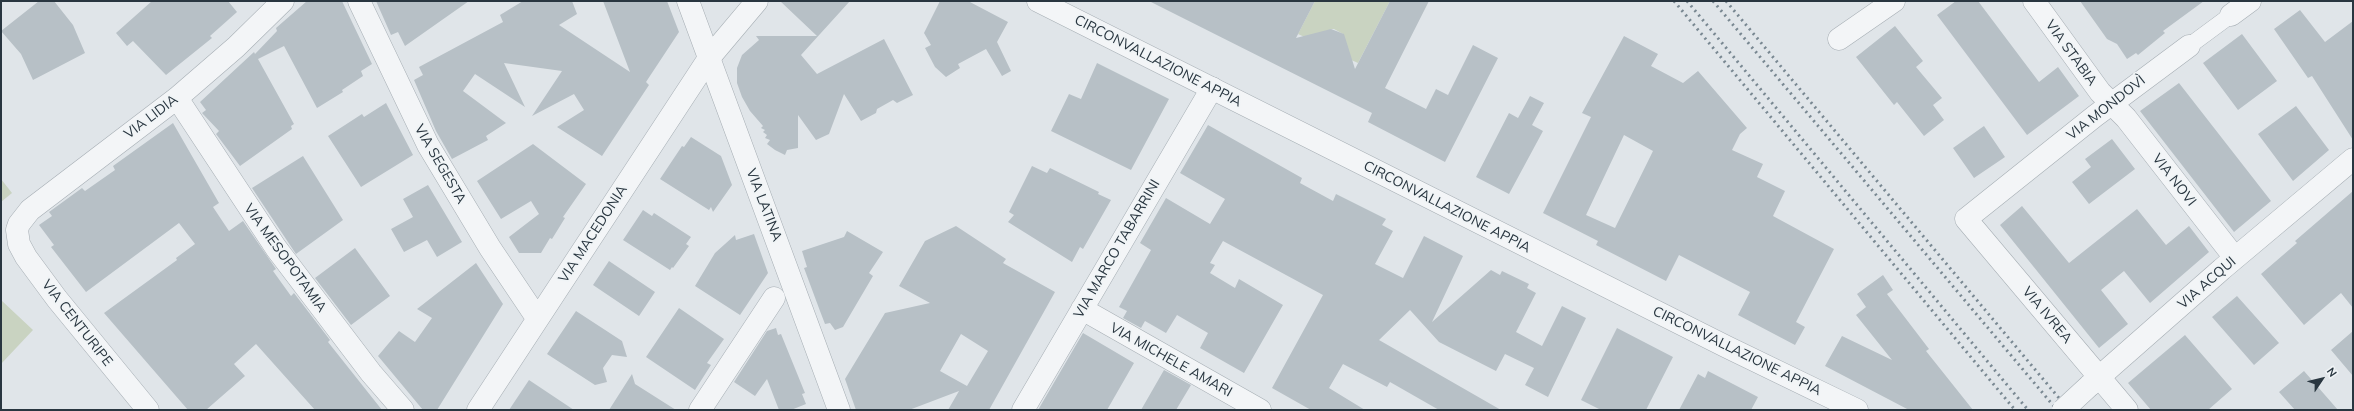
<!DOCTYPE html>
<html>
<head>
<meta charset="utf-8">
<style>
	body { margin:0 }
	#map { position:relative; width:2354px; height:411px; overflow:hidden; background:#e0e5e9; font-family:Mulish,sans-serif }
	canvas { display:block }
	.frame { position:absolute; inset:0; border:2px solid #293640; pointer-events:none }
	.north { position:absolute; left:2302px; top:359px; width:40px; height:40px; -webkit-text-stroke:3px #f0f4f6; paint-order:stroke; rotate:55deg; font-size:11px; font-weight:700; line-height:16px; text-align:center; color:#293640 }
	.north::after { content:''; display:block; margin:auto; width:14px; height:18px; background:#293640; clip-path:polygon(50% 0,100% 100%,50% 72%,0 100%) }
</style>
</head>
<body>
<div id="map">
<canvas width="2354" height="411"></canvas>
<div class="frame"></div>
<div class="north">N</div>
</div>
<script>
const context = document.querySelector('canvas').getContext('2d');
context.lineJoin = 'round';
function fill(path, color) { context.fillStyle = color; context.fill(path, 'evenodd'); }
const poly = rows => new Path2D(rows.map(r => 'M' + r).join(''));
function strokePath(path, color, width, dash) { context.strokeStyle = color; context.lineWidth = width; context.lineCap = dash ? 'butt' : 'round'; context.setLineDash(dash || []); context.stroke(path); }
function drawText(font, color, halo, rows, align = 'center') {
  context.font = font + ' Mulish,sans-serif'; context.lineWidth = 3.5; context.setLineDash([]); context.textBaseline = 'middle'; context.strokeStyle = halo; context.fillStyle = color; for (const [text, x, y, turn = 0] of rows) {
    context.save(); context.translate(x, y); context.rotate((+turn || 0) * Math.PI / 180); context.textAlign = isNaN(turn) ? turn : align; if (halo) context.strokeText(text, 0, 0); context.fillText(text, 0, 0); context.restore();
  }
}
fill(poly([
	[1315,1,1390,1,1358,63,1338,54,1343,34,1334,29,1331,29,1320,44,1298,34],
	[1,179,12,193,1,202],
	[1,300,33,330,1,364]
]), '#c9d3c1');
fill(poly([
	[39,1,54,1,73,25,85,53,33,80,21,54,1,31],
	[152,1,228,1,237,12,210,36,212,38,166,75,133,41,127,46,116,33],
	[307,1,342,1,372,64,361,71,363,76,342,90,343,92,317,108,284,46,258,59,294,124,291,126,292,129,240,166,216,134,219,131,202,113,206,110,200,102,254,52,255,54,277,31,276,28],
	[376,1,469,1,405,46,398,32,391,35],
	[523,1,572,1,577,14,559,25,630,72,603,1,667,1,679,32,646,82,649,85,602,156,557,127,584,110,574,94,532,116,562,71,504,63,525,107,475,74,463,91,506,123,486,136,488,140,452,159,436,131,414,80,423,75,419,67,503,22,500,15],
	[780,1,850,1,801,55,817,74,884,39,913,95,897,103,893,100,877,109,876,113,861,121,844,94,829,134,816,140,798,115,798,148,787,150,785,155,775,150,767,144,770,140,765,138,767,135,763,132,765,130,761,128,763,126,750,111,742,97,737,83,737,68,742,55,759,40,756,36,817,36],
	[940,1,968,1,1008,22,997,42,1011,71,1002,76,986,49,958,64,960,68,946,77,935,67,925,48,931,45,924,33],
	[1149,1,1315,1,1296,38,1331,29,1344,34,1355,69,1390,1,1429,1,1385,88,1426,109,1436,89,1448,95,1473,45,1498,58,1445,162,1368,122,1372,113],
	[1956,1,1978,1,2039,82,2058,67,2079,96,2027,135,1937,15],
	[2080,1,2204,1,2163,31,2165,33,2138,55,2136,53,2127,59,2117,44,2107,39],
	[2300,10,2325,42,2353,21,2353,140,2312,76,2308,78,2274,29],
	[1895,26,1923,61,1916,67,1942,98,1933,105,1944,120,1924,136,1897,102,1894,105,1856,57],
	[2242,34,2277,81,2238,110,2203,63],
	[1624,36,1658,54,1651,66,1683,83,1698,71,1747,128,1740,134,1732,150,1763,164,1757,177,1785,191,1773,216,1834,249,1796,322,1805,327,1795,345,1738,315,1750,292,1679,255,1666,281,1596,245,1598,241,1543,213,1591,117,1582,113],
	[1624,135,1653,151,1615,228,1586,215],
	[1097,63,1169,99,1131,170,1051,131,1069,94,1081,99],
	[2179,83,2271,201,2234,232,2140,111],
	[1530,96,1544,103,1532,125,1543,131,1509,194,1476,177,1509,113,1518,118],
	[386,103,413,155,361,187,328,136,362,114,364,117],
	[2296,106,2329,150,2293,181,2258,134],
	[173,123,219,203,213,207,229,231,243,221,276,269,273,271,291,296,294,293,330,340,328,342,382,410,315,410,256,344,234,364,245,376,206,410,188,410,104,313,177,260,176,258,195,244,179,223,86,292,51,247,54,245,39,225,52,216,49,212,82,188,85,191,115,170,113,166],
	[1208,125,1302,178,1300,183,1333,201,1336,194,1386,219,1382,225,1393,231,1375,264,1403,278,1424,236,1463,256,1432,322,1491,270,1500,275,1502,271,1529,284,1527,288,1536,293,1516,332,1542,346,1562,306,1586,318,1548,397,1525,385,1534,368,1505,354,1496,371,1439,342,1410,310,1379,340,1501,410,1439,410,1390,382,1387,387,1343,364,1329,388,1365,410,1311,410,1272,388,1323,295,1223,241,1210,263,1215,265,1210,273,1235,288,1239,279,1283,305,1244,373,1200,348,1208,333,1177,315,1166,333,1145,321,1141,328,1123,318,1127,311,1119,307,1151,250,1140,243,1166,198,1210,224,1225,199,1180,173],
	[1984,126,2005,157,1974,178,1953,148],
	[691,137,721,156,732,185,713,212,711,207,709,210,660,179,682,146,684,147],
	[2112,139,2135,169,2089,204,2072,182,2091,167,2085,159],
	[533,144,586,184,563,217,565,218,552,239,550,238,541,253,519,253,509,237,539,214,531,201,501,219,477,181],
	[303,156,343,220,296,254,252,188],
	[1032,166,1047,173,1050,168,1099,192,1098,194,1111,200,1083,249,1080,247,1072,262,1008,222,1014,215,1009,212],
	[428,185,462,242,437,257,427,240,404,252,391,229,413,217,403,199],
	[2353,191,2353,308,2341,293,2304,325,2261,274,2297,243,2295,241],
	[2022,206,2069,263,2137,209,2166,245,2189,226,2209,252,2150,303,2124,271,2101,290,2128,324,2099,348,2000,225],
	[643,210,652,216,654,213,691,237,686,244,689,246,673,268,672,267,670,270,623,240],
	[956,226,1006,259,1003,263,1055,292,989,410,948,410,959,391,909,410,856,410,845,379,885,313,930,303,899,286,925,241],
	[961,334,988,351,967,386,940,371],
	[847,231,883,252,869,273,873,276,843,327,835,330,830,323,825,324,820,311,804,268,807,267,802,251,844,237],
	[754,234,768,273,740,315,695,286,715,253,735,235,736,240],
	[355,248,390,296,351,325,315,278],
	[609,261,655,292,639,316,593,285],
	[476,263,503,304,437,410,423,410,378,356,399,331,415,342,432,318,417,309],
	[1883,275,1893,290,1887,294,1929,349,1926,351,1973,410,1909,410,1825,366,1842,336,1892,360,1856,315,1866,307,1857,294],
	[2237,296,2279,343,2254,365,2212,317],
	[679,308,724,339,707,363,711,365,695,390,646,357],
	[576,311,622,341,627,357,612,355,603,368,607,382,595,385,547,354],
	[776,328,778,335,781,334,805,393,802,394,806,404,791,410,779,410,767,379,755,396,734,382,767,331],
	[1617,328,1673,357,1646,410,1601,410,1581,400],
	[2353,331,2353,376,2331,350],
	[1083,333,1134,363,1107,410,1038,410],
	[2185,335,2232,389,2208,410,2151,410,2128,383],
	[1164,370,1191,385,1176,410,1141,410],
	[1708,371,1758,397,1751,410,1679,410,1698,374,1705,378],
	[2304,371,2338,410,2295,410,2279,392],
	[632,374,635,384,676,410,609,410],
	[529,380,574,410,509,410]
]), '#b7c0c6');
const pedestrian = poly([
	[2189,46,2231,15]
]);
const minor = poly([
	[359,1,428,145,490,248,537,318],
	[2034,1,2100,92,2126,118,2235,258],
	[2231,15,2250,1],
	[1839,39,1894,1],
	[177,98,276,248,371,373,403,410],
	[1082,309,1260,410],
	[2089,386,2222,269,2353,159],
	[148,410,57,299,26,257,19,244,17,230,19,224,30,210,177,98,236,47,283,1],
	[478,410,709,58,757,1],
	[700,410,774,298],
	[1023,410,1212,88],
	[2127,410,1966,219,2095,116,2189,46]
]);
const tertiary = poly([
	[688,1,839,410],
	[1038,1,1727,347,1857,410]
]);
strokePath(pedestrian, '#a5adb3', 17);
strokePath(minor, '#a5adb3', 23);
strokePath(tertiary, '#a5adb3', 23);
strokePath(pedestrian, '#f3f5f7', 16);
strokePath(minor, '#f3f5f7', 22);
strokePath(tertiary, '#f3f5f7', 22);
strokePath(poly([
	[1674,1,2015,410],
	[1687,1,2028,410],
	[1713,1,2057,410],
	[1726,1,2069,410]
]), '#798892', 3, [2, 4]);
const minorBridge = poly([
	[2063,410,2089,386]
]);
strokePath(minorBridge, '#a5adb3', 23, []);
strokePath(minorBridge, '#f3f5f7', 22);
drawText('14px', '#293640', '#f0f4f6', [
	["VIA STABIA",2071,53,54],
	["CIRCONVALLAZIONE APPIA",1158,61,27],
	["VIA MONDOVÌ",2106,108,-38],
	["VIA LIDIA",151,117,-37],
	["VIA SEGESTA",440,164,60],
	["VIA NOVI",2174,180,52],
	["VIA LATINA",764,205,69],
	["CIRCONVALLAZIONE APPIA",1447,207,27],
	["VIA MACEDONIA",593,234,-57],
	["VIA MARCO TABARRINI",1117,249,-60],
	["VIA MESOPOTAMIA",285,258,54],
	["VIA ACQUI",2207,283,-41],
	["VIA IVREA",2047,315,50],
	["VIA CENTURIPE",77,323,52],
	["CIRCONVALLAZIONE APPIA",1737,351,26],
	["VIA MICHELE AMARI",1171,360,29]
]);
</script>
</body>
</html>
